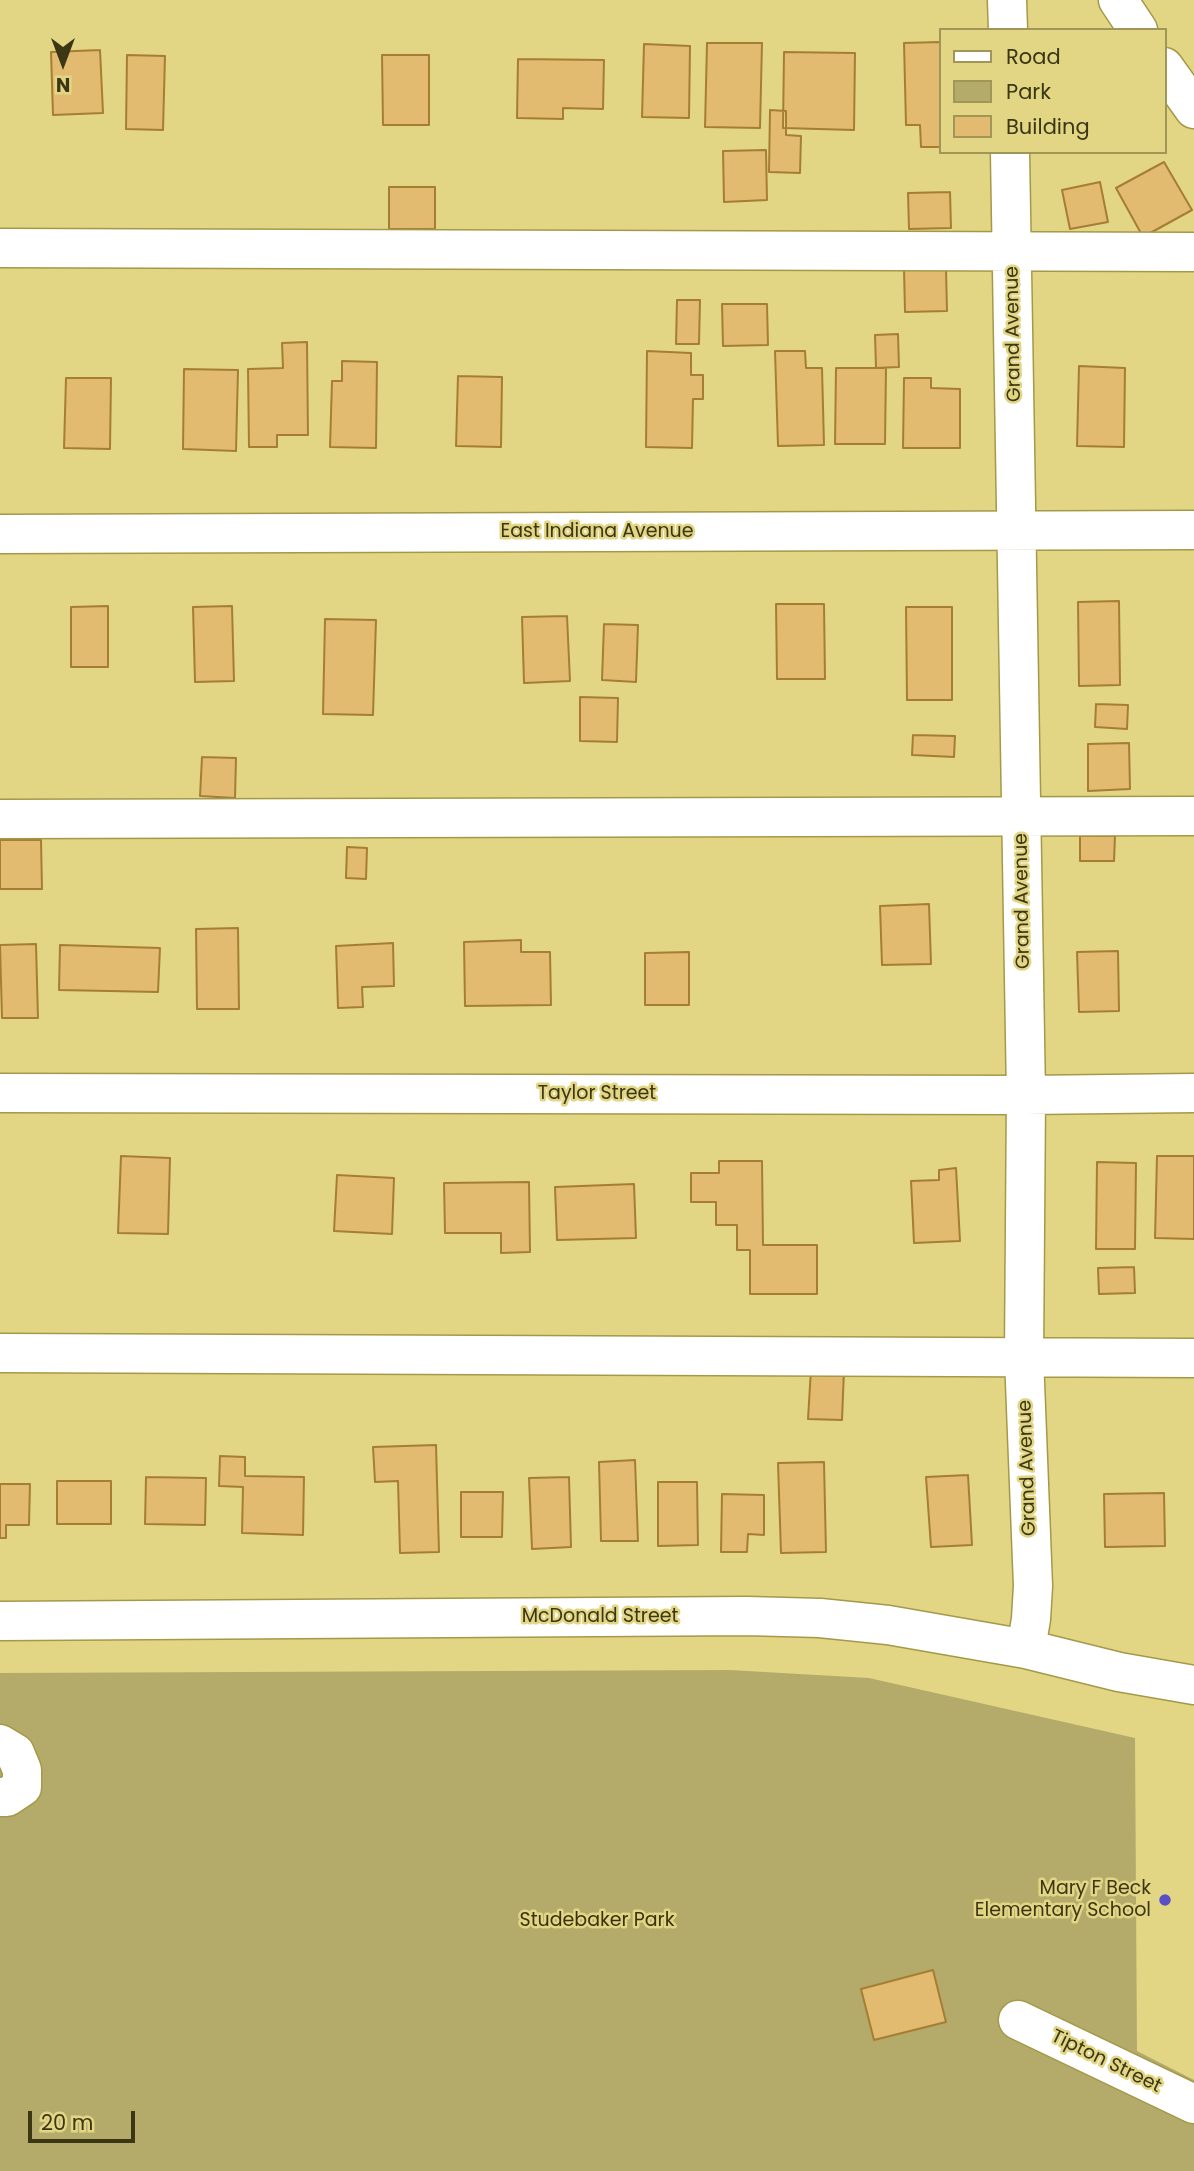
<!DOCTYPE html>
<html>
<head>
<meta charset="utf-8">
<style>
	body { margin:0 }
	#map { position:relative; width:1194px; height:2171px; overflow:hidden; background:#e2d685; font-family:Poppins,sans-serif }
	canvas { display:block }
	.legend { position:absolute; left:939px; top:28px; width:228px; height:126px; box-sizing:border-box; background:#e2d685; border:2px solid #9f9658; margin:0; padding:9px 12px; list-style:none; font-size:21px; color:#3b3614 }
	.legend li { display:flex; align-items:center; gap:14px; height:35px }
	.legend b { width:35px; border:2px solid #9f9658 }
	.north { position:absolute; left:28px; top:28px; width:70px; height:70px; -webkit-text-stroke:5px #e2d685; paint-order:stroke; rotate:180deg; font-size:19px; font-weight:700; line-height:28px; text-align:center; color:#3b3614 }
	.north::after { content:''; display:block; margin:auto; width:24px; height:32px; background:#3b3614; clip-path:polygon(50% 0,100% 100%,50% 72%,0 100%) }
	.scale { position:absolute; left:28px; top:2111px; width:107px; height:32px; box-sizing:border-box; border:4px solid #3b3614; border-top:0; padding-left:9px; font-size:21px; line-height:24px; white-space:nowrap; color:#3b3614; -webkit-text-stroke:5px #e2d685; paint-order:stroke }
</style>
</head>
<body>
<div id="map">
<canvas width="1194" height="2171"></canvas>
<ul class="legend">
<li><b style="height:9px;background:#fff"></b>Road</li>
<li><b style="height:19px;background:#b4ab6b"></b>Park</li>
<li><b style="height:19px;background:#e2ba70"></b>Building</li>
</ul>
<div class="north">N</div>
<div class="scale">20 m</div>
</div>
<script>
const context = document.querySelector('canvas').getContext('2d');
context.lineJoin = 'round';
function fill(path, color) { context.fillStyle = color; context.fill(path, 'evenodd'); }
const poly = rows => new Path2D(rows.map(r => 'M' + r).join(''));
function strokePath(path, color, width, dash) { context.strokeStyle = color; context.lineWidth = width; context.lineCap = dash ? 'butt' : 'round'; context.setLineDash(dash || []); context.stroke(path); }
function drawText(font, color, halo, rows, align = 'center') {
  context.font = font + ' Poppins,sans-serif'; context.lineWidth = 5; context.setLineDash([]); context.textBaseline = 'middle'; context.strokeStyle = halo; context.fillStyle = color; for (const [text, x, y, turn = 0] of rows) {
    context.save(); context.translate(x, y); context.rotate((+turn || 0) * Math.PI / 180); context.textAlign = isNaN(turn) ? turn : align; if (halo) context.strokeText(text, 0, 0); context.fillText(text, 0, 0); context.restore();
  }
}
fill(poly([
	[730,1670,869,1678,1135,1738,1137,2051,1194,2080,1194,2171,0,2171,0,1673]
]), '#b4ab6b');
const building = poly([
	[940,42,940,147,921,147,920,125,906,125,904,43,940,42],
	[707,43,762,43,760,128,705,127,707,43],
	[644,44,690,46,689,118,642,117,644,44],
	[100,50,103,113,53,115,51,52,100,50],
	[784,52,855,53,854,130,783,128,784,52],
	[127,55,165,56,163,130,126,129,127,55],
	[382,55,429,55,429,125,383,125,382,55],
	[518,59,604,60,603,109,563,108,563,119,517,118,518,59],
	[770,110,786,111,786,135,801,136,800,173,769,172,770,110],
	[766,150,767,200,724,202,723,151,766,150],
	[1164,162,1192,210,1143,237,1116,188,1164,162],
	[1100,182,1108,222,1070,229,1062,190,1100,182],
	[389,187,435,187,435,229,389,229,389,187],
	[950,192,951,228,909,229,908,193,950,192],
	[904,269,946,269,947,311,905,312,904,269],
	[677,300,700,300,699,344,676,344,677,300],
	[722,304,767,304,768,345,723,346,722,304],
	[898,334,899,367,876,368,875,335,898,334],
	[307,342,308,435,277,435,277,447,249,447,248,369,283,368,282,343,307,342],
	[647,351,691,353,691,375,703,375,703,399,693,399,692,448,646,447,647,351],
	[775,351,805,351,806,368,822,368,824,445,778,446,775,351],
	[342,361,377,362,376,448,330,447,332,381,342,381,342,361],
	[1079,366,1125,368,1124,447,1077,446,1079,366],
	[836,368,886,368,885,444,835,444,836,368],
	[184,369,238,370,236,451,183,449,184,369],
	[458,376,502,377,501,447,456,446,458,376],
	[66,378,111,378,110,449,64,448,66,378],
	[904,378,931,378,931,388,960,389,960,448,903,448,904,378],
	[1119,601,1120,685,1079,686,1078,602,1119,601],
	[776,604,824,604,825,679,777,679,776,604],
	[108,606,108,667,71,667,71,607,108,606],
	[232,606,234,681,195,682,193,607,232,606],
	[906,607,952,607,952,700,907,700,906,607],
	[567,616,570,681,524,683,522,617,567,616],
	[325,619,376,620,373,715,323,714,325,619],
	[604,624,638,625,636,682,602,680,604,624],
	[580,697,618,698,617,742,580,741,580,697],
	[1096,704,1128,705,1127,729,1095,727,1096,704],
	[913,735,955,736,954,757,912,755,913,735],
	[1129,743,1130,789,1088,791,1088,744,1129,743],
	[202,757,236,758,235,798,200,796,202,757],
	[1080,836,1115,836,1114,861,1080,861,1080,836],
	[0,840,41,840,42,889,0,889,0,840],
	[347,847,367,848,366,879,346,878,347,847],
	[929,904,931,964,882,965,880,906,929,904],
	[238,928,239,1009,197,1009,196,929,238,928],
	[521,940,521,952,550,952,551,1005,465,1006,464,942,521,940],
	[393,943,394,986,362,987,363,1007,338,1008,336,946,393,943],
	[36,944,38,1018,2,1018,0,945,36,944],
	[60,945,160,948,158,992,59,990,60,945],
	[1118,951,1119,1011,1079,1012,1077,952,1118,951],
	[689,952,689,1005,645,1005,645,953,689,952],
	[121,1156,170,1158,168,1234,118,1233,121,1156],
	[1157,1156,1194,1156,1194,1239,1155,1238,1157,1156],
	[719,1161,762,1161,763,1245,817,1245,817,1294,750,1294,750,1250,737,1250,737,1225,716,1225,716,1202,691,1202,691,1173,719,1173,719,1161],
	[1097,1162,1136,1163,1135,1249,1096,1249,1097,1162],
	[956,1168,960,1241,914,1243,911,1181,939,1180,939,1170,956,1168],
	[337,1175,394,1178,392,1234,334,1231,337,1175],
	[529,1182,530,1252,501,1253,501,1233,445,1233,444,1183,529,1182],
	[634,1184,636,1238,557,1240,555,1187,634,1184],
	[1134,1267,1135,1293,1099,1294,1098,1268,1134,1267],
	[811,1369,844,1370,842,1420,808,1419,811,1369],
	[436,1445,439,1552,400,1553,398,1481,375,1482,373,1447,436,1445],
	[220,1456,245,1457,245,1476,304,1477,303,1535,242,1533,243,1487,219,1486,220,1456],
	[635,1460,638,1541,601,1541,599,1462,635,1460],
	[824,1462,826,1552,781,1553,778,1463,824,1462],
	[968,1475,972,1545,931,1547,926,1477,968,1475],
	[146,1477,206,1478,205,1525,145,1524,146,1477],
	[569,1477,571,1547,532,1549,529,1478,569,1477],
	[57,1481,111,1481,111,1524,57,1524,57,1481],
	[658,1482,697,1482,698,1545,658,1546,658,1482],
	[0,1484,30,1484,29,1525,6,1525,6,1538,0,1538,0,1484],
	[461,1492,503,1492,502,1537,461,1537,461,1492],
	[1164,1493,1165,1546,1105,1547,1104,1494,1164,1493],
	[722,1494,764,1495,764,1535,748,1534,747,1552,721,1552,722,1494],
	[933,1970,946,2022,874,2040,861,1989,933,1970]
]);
fill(building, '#e2ba70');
strokePath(building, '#a57e34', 2);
const minor = poly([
	[1007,0,1008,30],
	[1118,0,1138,30],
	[1164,67,1194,109],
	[1010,152,1026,1095,1024,1357,1033,1586,1031,1619,1026,1649],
	[0,248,1194,252],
	[0,534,1194,530],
	[0,819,1194,816],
	[0,1093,1026,1095,1194,1093],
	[0,1353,1194,1358],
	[0,1621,747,1616,820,1618,888,1625,1026,1649,1119,1672,1194,1685],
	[0,1744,15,1753,22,1770,22,1787,7,1797,0,1797],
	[1018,2020,1194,2104]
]);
strokePath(minor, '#a49948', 41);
strokePath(minor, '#fff', 38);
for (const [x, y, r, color] of [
	[1165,1900,7,"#5950c8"]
]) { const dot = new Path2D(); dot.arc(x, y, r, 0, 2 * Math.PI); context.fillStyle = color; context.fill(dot); strokePath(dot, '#e2d685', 2.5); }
drawText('19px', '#3b3614', '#e2d685', [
	["Grand Avenue",1014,334,-91],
	["East Indiana Avenue",597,532],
	["Grand Avenue",1023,901,-91],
	["Taylor Street",597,1094],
	["Grand Avenue",1028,1468,-92],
	["McDonald Street",600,1617],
	["Tipton Street",1106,2062,26]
]);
drawText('19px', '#3b3614', '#e2d685', [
	["Mary F Beck",1151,1889],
	["Elementary School",1151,1911]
], 'right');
drawText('19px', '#37320c', '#e2d685', [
	["Studebaker Park",597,1921]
]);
</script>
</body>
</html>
